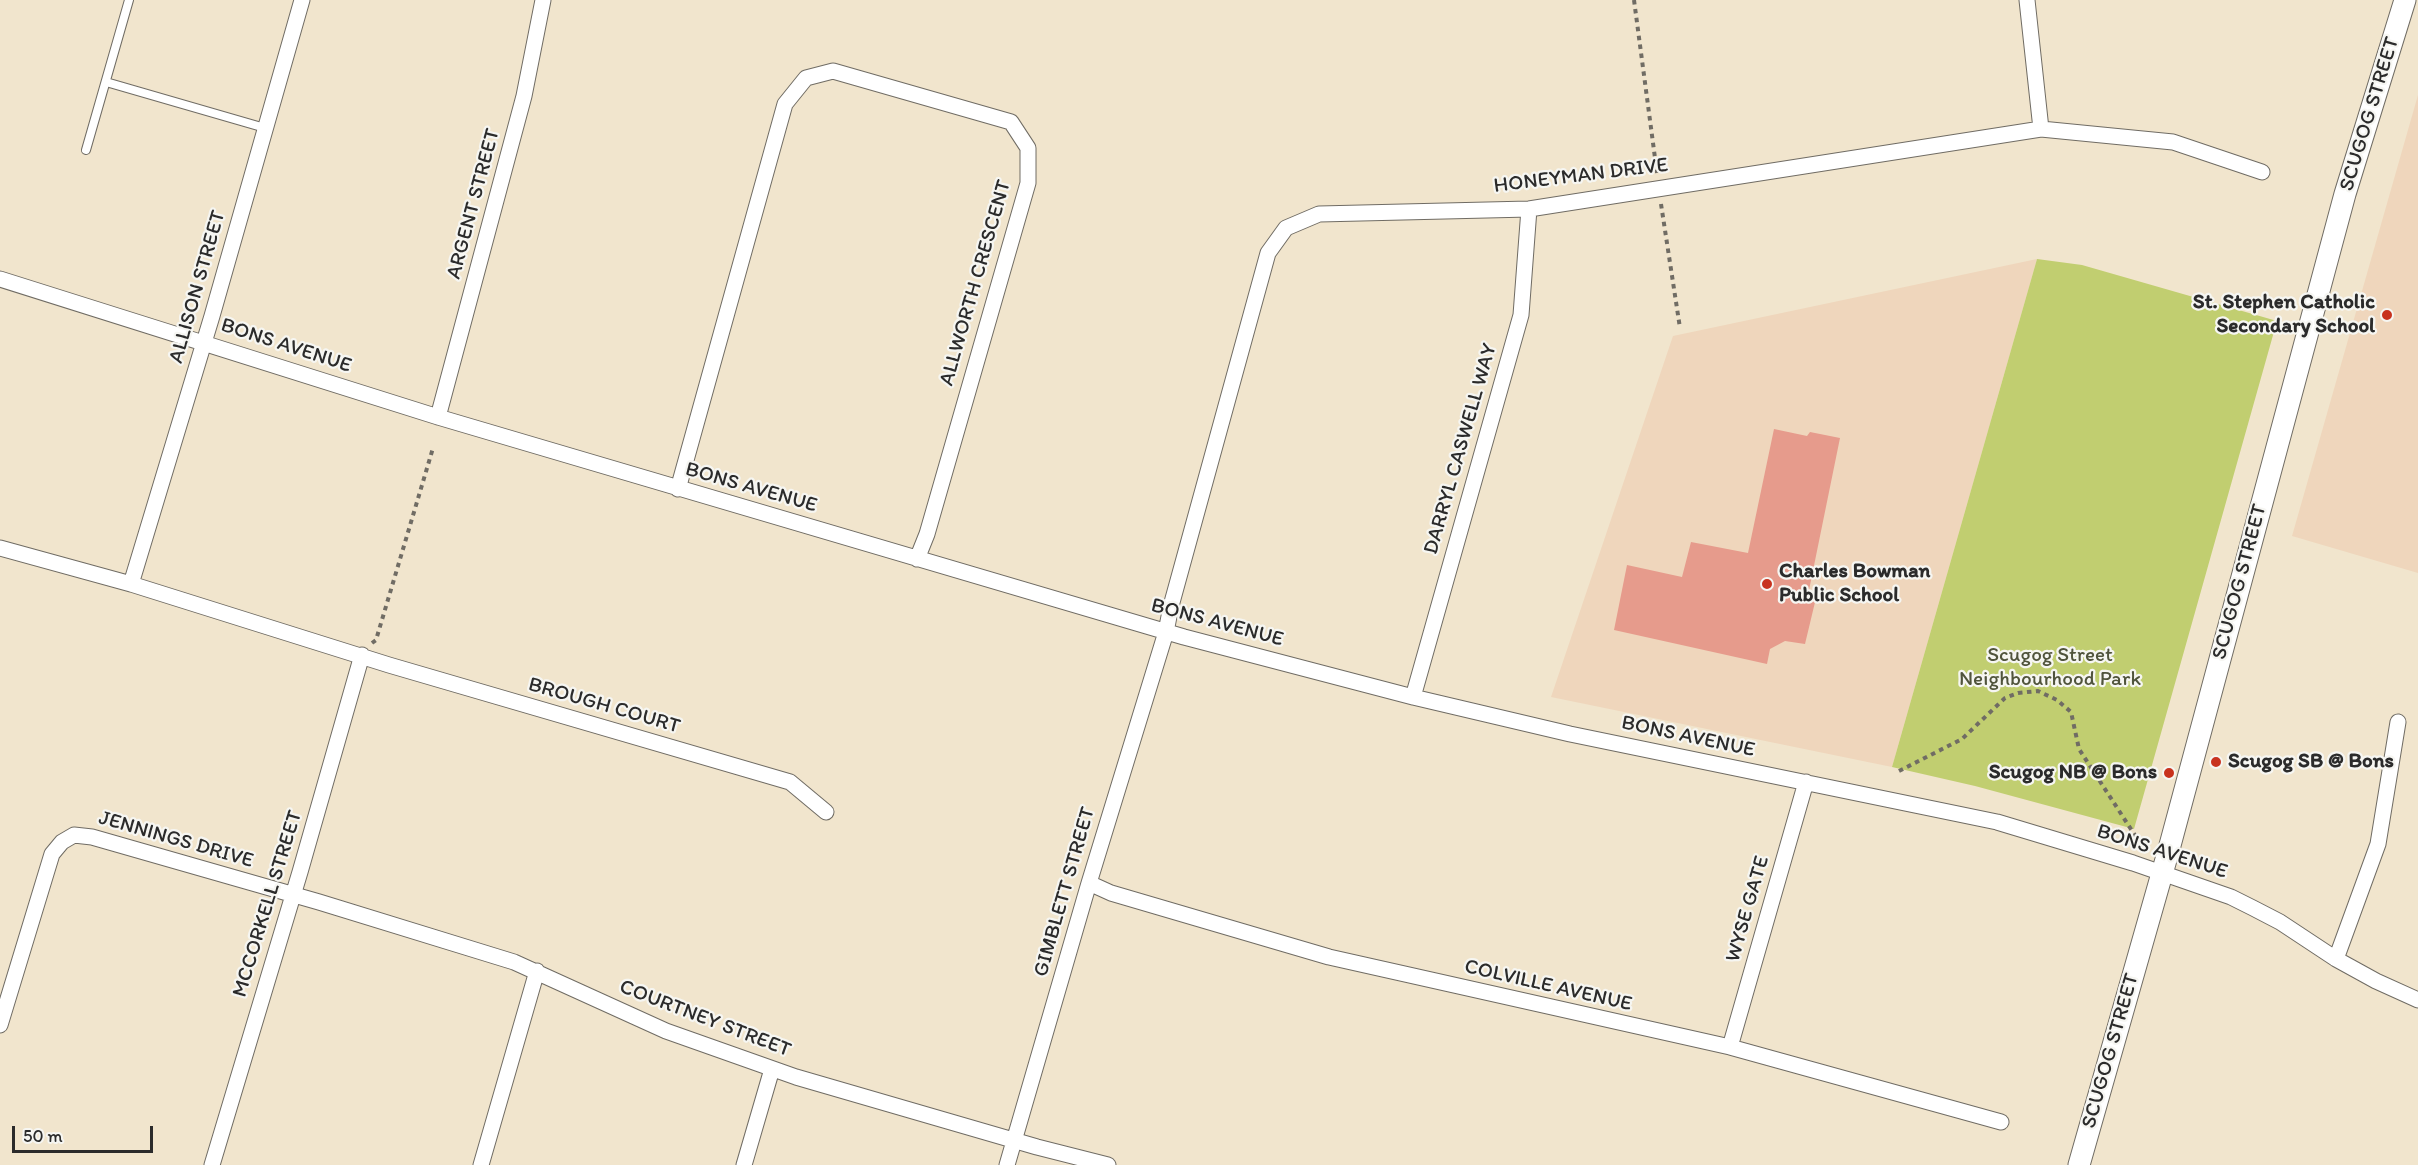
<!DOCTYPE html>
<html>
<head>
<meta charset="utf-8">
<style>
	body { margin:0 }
	#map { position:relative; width:2418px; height:1165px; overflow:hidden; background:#f1e5cd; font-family:Itim,sans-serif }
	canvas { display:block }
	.scale { position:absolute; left:12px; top:1126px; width:141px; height:27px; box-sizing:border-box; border:3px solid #2b2b2b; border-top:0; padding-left:8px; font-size:18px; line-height:21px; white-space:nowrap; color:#2b2b2b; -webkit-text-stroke:4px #f6f6f2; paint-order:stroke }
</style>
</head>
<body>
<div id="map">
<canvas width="2418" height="1165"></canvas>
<div class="scale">50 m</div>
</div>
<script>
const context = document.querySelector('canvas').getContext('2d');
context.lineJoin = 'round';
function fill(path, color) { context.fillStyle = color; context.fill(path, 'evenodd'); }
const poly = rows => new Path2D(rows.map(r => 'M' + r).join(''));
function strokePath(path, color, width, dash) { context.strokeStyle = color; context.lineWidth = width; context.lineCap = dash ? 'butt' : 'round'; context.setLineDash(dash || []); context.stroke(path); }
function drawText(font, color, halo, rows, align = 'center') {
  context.font = font + ' Itim,sans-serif'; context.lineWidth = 4.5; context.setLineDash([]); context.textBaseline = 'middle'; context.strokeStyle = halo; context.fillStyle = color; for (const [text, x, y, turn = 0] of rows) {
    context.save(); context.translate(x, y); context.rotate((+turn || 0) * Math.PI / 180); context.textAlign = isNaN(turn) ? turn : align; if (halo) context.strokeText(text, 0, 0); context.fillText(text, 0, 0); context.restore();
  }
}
fill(poly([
	[2418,95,2418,573,2292,536],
	[2037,259,1892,767,1551,697,1673,336]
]), '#efd6bc');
fill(poly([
	[2037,259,2082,265,2277,321,2134,829,1975,786,1892,767]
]), '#c1ce70');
fill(poly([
	[1774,429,1807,436,1810,432,1840,438,1808,595,1816,598,1805,644,1785,641,1770,649,1767,664,1614,630,1627,565,1682,577,1691,542,1748,553]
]), '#e69b8c');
const lane = poly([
	[106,82,265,128],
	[86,150,129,0]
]);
const street = poly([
	[2027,0,2041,129],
	[0,279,438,417,1184,637,1413,697,1570,734,1997,822,2133,863,2231,897,2253,908,2280,922,2336,959,2376,981,2418,1000],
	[438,417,524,96,543,0],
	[678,489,785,104,806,78,833,71,1011,122,1028,148,1028,183,927,534,917,559],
	[0,548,131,584,389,665,790,782,826,812],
	[131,584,212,316,302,0],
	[1413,697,1521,315,1529,209],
	[1089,883,1111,893,1329,957,1730,1047,2001,1122],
	[2336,959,2378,844,2398,722],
	[0,1025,52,854,62,842,74,835,92,837,319,902,514,962,666,1031,796,1077,1037,1147,1108,1165],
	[1730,1047,1806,782],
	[212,1165,300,872,362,655],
	[481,1165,537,971],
	[744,1165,772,1069],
	[1007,1165,1089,883,1166,632,1171,606,1268,253,1286,228,1319,214,1529,209,2041,129,2173,142,2262,172]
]);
const secondary = poly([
	[2079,1165,2169,849,2345,194,2405,0]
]);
strokePath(lane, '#706c64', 10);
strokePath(street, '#706c64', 17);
strokePath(secondary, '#706c64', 23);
strokePath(poly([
	[1634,0,1657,173],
	[1661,204,1680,328],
	[372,643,376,640,433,448],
	[1899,771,1962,739,2005,698,2018,693,2038,691,2057,700,2071,712,2079,749,2138,840]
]), '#706c64', 4, [4.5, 4.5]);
strokePath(lane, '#fff', 8);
strokePath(street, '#fff', 15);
strokePath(secondary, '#fff', 21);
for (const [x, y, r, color] of [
	[2387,315,6,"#c8321e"],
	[1767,584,6,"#c8321e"],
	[2216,762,6,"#c8321e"],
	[2169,773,6,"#c8321e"]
]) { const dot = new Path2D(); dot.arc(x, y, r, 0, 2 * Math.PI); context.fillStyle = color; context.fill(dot); strokePath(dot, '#f6f6f2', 2); }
drawText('21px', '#2b2b2b', '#f6f6f2', [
	["SCUGOG STREET",2370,114,-73],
	["HONEYMAN DRIVE",1581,176,-7],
	["ARGENT STREET",474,204,-75],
	["ALLWORTH CRESCENT",976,283,-74],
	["ALLISON STREET",198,287,-74],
	["BONS AVENUE",286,346,18],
	["DARRYL CASWELL WAY",1461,449,-74],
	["BONS AVENUE",751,488,16],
	["SCUGOG STREET",2240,582,-75],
	["BONS AVENUE",1217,623,15],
	["BROUGH COURT",604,706,16],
	["BONS AVENUE",1688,737,12],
	["JENNINGS DRIVE",176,840,16],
	["BONS AVENUE",2162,852,18],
	["GIMBLETT STREET",1065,892,-74],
	["MCCORKELL STREET",268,904,-73],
	["WYSE GATE",1748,909,-74],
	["COLVILLE AVENUE",1548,986,13],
	["COURTNEY STREET",705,1019,21],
	["SCUGOG STREET",2111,1051,-74]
]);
drawText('bold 21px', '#2b2b2b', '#f6f6f2', [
	["St. Stephen Catholic",2375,303],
	["Secondary School",2375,327],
	["Charles Bowman",1779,572,"left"],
	["Public School",1779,596,"left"],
	["Scugog SB @ Bons",2228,762,"left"],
	["Scugog NB @ Bons",2157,773]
], 'right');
drawText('21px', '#50543c', '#f6f6f2', [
	["Scugog Street",2050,656],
	["Neighbourhood Park",2050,680]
]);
</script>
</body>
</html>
